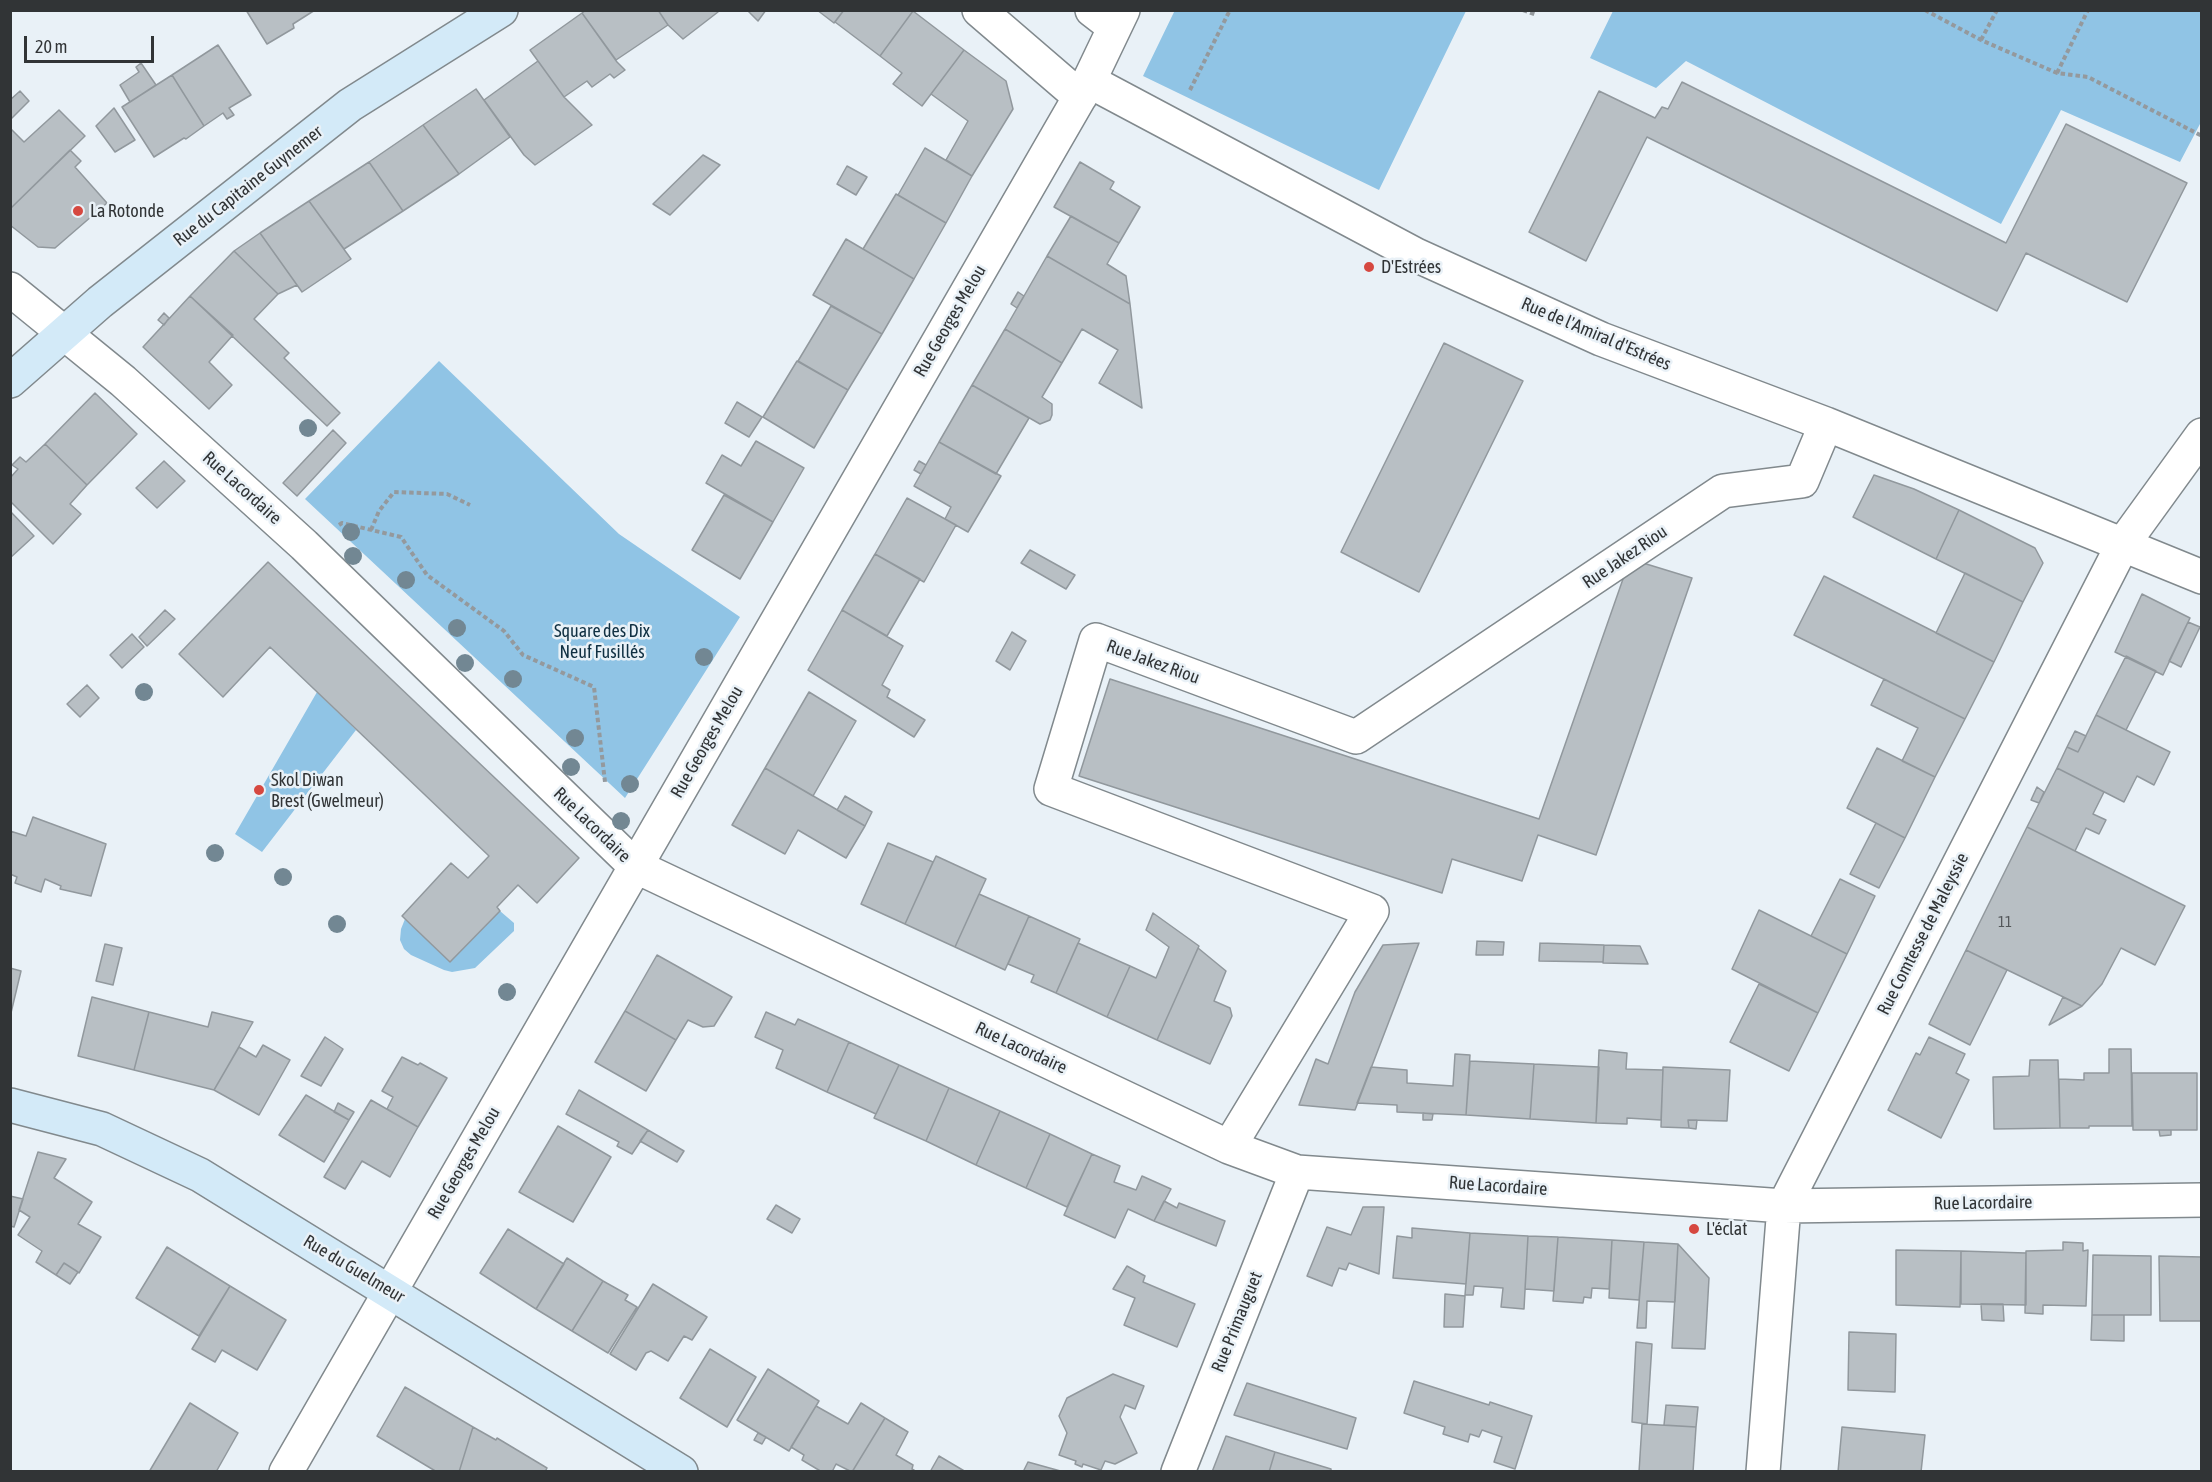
<!DOCTYPE html>
<html>
<head>
<meta charset="utf-8">
<style>
	body { margin:0 }
	#map { position:relative; width:2212px; height:1482px; overflow:hidden; background:#e9f1f7; font-family:"Asap Condensed",sans-serif }
	canvas { display:block }
	.frame { position:absolute; inset:0; border:12px solid #313436; pointer-events:none }
	.scale { position:absolute; left:24px; top:36px; width:130px; height:27px; box-sizing:border-box; border:3px solid #313436; border-top:0; padding-left:8px; font-size:18px; line-height:21px; white-space:nowrap; color:#313436; -webkit-text-stroke:4px #e9f1f7; paint-order:stroke }
</style>
</head>
<body>
<div id="map">
<canvas width="2212" height="1482"></canvas>
<div class="frame"></div>
<div class="scale">20 m</div>
</div>
<script>
const context = document.querySelector('canvas').getContext('2d');
context.lineJoin = 'round';
function fill(path, color) { context.fillStyle = color; context.fill(path, 'evenodd'); }
const poly = rows => new Path2D(rows.map(r => 'M' + r).join(''));
function strokePath(path, color, width, dash) { context.strokeStyle = color; context.lineWidth = width; context.lineCap = dash ? 'butt' : 'round'; context.setLineDash(dash || []); context.stroke(path); }
function drawText(font, color, halo, rows, align = 'center') {
  context.font = font + ' "Asap Condensed",sans-serif'; context.lineWidth = 5; context.setLineDash([]); context.textBaseline = 'middle'; context.strokeStyle = halo; context.fillStyle = color; for (const [text, x, y, turn = 0] of rows) {
    context.save(); context.translate(x, y); context.rotate((+turn || 0) * Math.PI / 180); context.textAlign = isNaN(turn) ? turn : align; if (halo) context.strokeText(text, 0, 0); context.fillText(text, 0, 0); context.restore();
  }
}
fill(poly([
	[1175,10,1466,10,1466,11,1379,190,1143,76],
	[1613,11,2201,11,2201,122,2180,162,2061,110,2001,224,1686,61,1656,88,1590,58],
	[439,361,619,534,740,617,625,798,305,499],
	[317,692,356,730,262,852,235,834],
	[500,911,514,923,514,931,475,968,452,972,444,970,411,955,404,949,400,940,401,929,405,919,450,962]
]), '#90c4e5');
const building = poly([
	[246,10,315,10,293,24,294,28,267,44,246,10],
	[586,10,658,10,668,25,616,60,582,13,586,10],
	[658,10,716,10,718,12,683,39,668,25,658,10],
	[747,10,766,10,758,21,747,10],
	[817,10,844,10,834,23,817,10],
	[844,10,912,10,913,11,880,56,835,22,844,10],
	[913,11,964,50,922,106,893,84,902,73,880,56,913,11],
	[582,13,617,62,625,70,614,78,610,74,592,87,587,81,564,97,530,50,582,13],
	[218,45,251,95,229,108,234,115,227,119,223,113,204,126,172,75,218,45],
	[964,50,1006,81,1013,109,972,176,946,160,968,121,931,94,964,50],
	[538,61,564,97,592,125,535,165,524,155,484,100,538,61],
	[141,63,156,85,130,102,120,85,139,72,136,67,141,63],
	[172,75,204,126,186,139,184,138,154,157,122,107,172,75],
	[1682,82,2006,243,2066,124,2187,183,2127,302,2026,253,1997,311,1647,137,1586,261,1529,232,1599,91,1655,118,1662,107,1668,109,1682,82],
	[476,89,510,137,459,174,423,125,476,89],
	[20,91,29,101,10,120,10,100,20,91],
	[114,108,135,140,115,152,96,126,114,108],
	[59,110,85,136,10,209,10,128,24,142,59,110],
	[423,125,459,174,403,211,369,162,423,125],
	[925,148,972,176,946,223,898,195,925,148],
	[70,150,81,161,75,167,107,203,55,248,38,247,10,225,10,209,70,150],
	[703,155,720,165,670,215,653,204,703,155],
	[369,162,403,211,344,249,309,201,369,162],
	[1080,162,1114,182,1110,189,1140,207,1119,243,1054,207,1080,162],
	[847,166,867,177,856,195,837,184,847,166],
	[896,194,946,223,914,279,863,249,896,194],
	[309,201,351,259,302,292,260,233,309,201],
	[1071,216,1119,243,1107,264,1126,276,1130,304,1047,256,1071,216],
	[260,233,297,285,278,294,234,251,260,233],
	[846,239,914,279,882,334,813,295,846,239],
	[234,251,278,294,254,319,289,353,284,358,340,413,327,426,190,296,234,251],
	[1047,256,1130,304,1142,408,1099,383,1118,350,1082,329,1062,363,1005,329,1047,256],
	[1018,292,1024,296,1017,308,1011,304,1018,292],
	[190,296,233,335,209,362,232,385,209,409,143,347,190,296],
	[831,306,882,334,848,390,798,361,831,306],
	[164,313,169,318,164,325,158,320,164,313],
	[1005,329,1062,363,1042,397,1052,404,1052,415,1050,420,1040,424,972,385,1005,329],
	[1444,343,1523,381,1419,592,1341,552,1444,343],
	[797,361,848,390,814,448,763,417,797,361],
	[972,385,1029,418,996,474,939,442,972,385],
	[95,393,137,434,87,485,45,444,95,393],
	[737,402,762,417,749,437,725,423,737,402],
	[333,430,346,443,297,496,283,483,333,430],
	[756,441,804,468,773,522,706,483,722,455,741,466,756,441],
	[939,442,1001,476,968,532,945,519,951,507,914,486,939,442],
	[45,444,87,485,70,504,81,514,53,544,10,501,10,478,18,469,12,465,20,457,26,462,45,444],
	[164,461,185,481,157,508,136,488,164,461],
	[919,461,926,465,921,474,914,470,919,461],
	[1874,475,1914,489,1959,510,1936,559,1853,517,1874,475],
	[724,495,773,522,740,579,692,550,724,495],
	[907,498,956,525,924,582,875,554,907,498],
	[1959,510,2035,548,2043,563,2023,602,1936,559,1959,510],
	[10,511,34,536,10,558,10,511],
	[1030,550,1075,575,1066,589,1021,563,1030,550],
	[875,554,920,579,887,636,842,610,875,554],
	[1630,559,1692,578,1596,855,1538,835,1522,881,1452,859,1442,893,1079,776,1110,679,1539,819,1630,559],
	[268,562,579,858,537,903,518,885,497,907,500,911,450,962,402,916,451,863,468,878,489,856,270,647,223,697,179,654,268,562],
	[1965,573,2023,602,1994,662,1936,633,1965,573],
	[1824,576,1994,662,1965,719,1794,635,1824,576],
	[2142,594,2190,618,2163,675,2115,652,2142,594],
	[165,610,175,619,147,646,139,637,165,610],
	[842,610,903,646,882,685,890,690,887,697,925,720,914,737,808,670,842,610],
	[2188,622,2200,627,2181,667,2169,661,2188,622],
	[1012,632,1026,641,1010,670,996,661,1012,632],
	[132,634,144,647,122,668,110,655,132,634],
	[2126,656,2156,671,2126,730,2096,715,2126,656],
	[1884,679,1965,719,1935,777,1902,761,1918,728,1871,705,1884,679],
	[87,685,99,698,80,717,67,704,87,685],
	[809,692,856,721,813,796,765,768,809,692],
	[2096,715,2170,752,2154,785,2137,776,2124,802,2057,768,2067,747,2078,752,2096,715],
	[2075,731,2086,736,2078,752,2067,747,2075,731],
	[1877,748,1935,777,1905,838,1847,808,1877,748],
	[765,768,865,826,846,858,798,830,785,854,732,825,765,768],
	[2057,768,2104,792,2093,814,2106,820,2099,834,2086,828,2075,851,2027,827,2057,768],
	[2037,787,2044,792,2039,803,2031,800,2037,787],
	[845,796,872,812,865,826,837,810,845,796],
	[33,817,106,844,91,896,60,889,61,886,45,879,41,892,15,883,17,877,10,874,10,831,26,836,33,817],
	[1876,823,1905,838,1879,888,1850,874,1876,823],
	[2027,827,2185,906,2155,965,2121,948,2102,984,2082,1006,1966,950,2027,827],
	[888,843,933,862,905,924,861,904,888,843],
	[936,856,986,879,955,947,905,924,936,856],
	[1840,879,1875,896,1847,954,1811,936,1840,879],
	[979,894,1029,916,1005,970,955,947,979,894],
	[1759,910,1847,954,1818,1013,1732,969,1759,910],
	[1153,913,1199,946,1157,1040,1107,1017,1130,966,1156,978,1169,947,1146,930,1153,913],
	[1029,916,1080,939,1056,993,1031,982,1034,975,1008,964,1029,916],
	[1477,941,1504,942,1503,955,1476,955,1477,941],
	[1078,943,1130,966,1107,1017,1056,993,1078,943],
	[1419,943,1355,1110,1299,1105,1316,1059,1328,1064,1355,992,1383,945,1419,943],
	[1540,943,1604,945,1603,962,1539,961,1540,943],
	[105,944,122,948,113,985,96,981,105,944],
	[1604,945,1640,946,1648,964,1603,963,1604,945],
	[1198,948,1226,971,1214,1001,1230,1008,1232,1016,1210,1064,1157,1040,1198,948],
	[1966,950,2007,970,1970,1045,1929,1024,1966,950],
	[657,955,732,997,714,1026,703,1027,688,1020,676,1040,625,1011,657,955],
	[10,968,21,971,10,1017,10,968],
	[1759,984,1818,1013,1789,1071,1730,1042,1759,984],
	[92,997,149,1012,134,1070,78,1056,92,997],
	[2063,997,2082,1006,2049,1025,2063,997],
	[625,1011,676,1040,646,1091,595,1062,625,1011],
	[149,1012,208,1027,212,1012,253,1022,214,1090,134,1070,149,1012],
	[766,1012,795,1025,798,1019,849,1042,827,1092,776,1068,783,1050,755,1037,766,1012],
	[325,1037,343,1049,321,1086,301,1076,325,1037],
	[1929,1037,1965,1054,1956,1073,1969,1080,1941,1138,1888,1110,1916,1053,1920,1055,1929,1037],
	[849,1042,899,1065,876,1114,827,1092,849,1042],
	[263,1045,290,1060,259,1115,214,1090,239,1047,256,1057,263,1045],
	[2109,1049,2131,1049,2132,1126,2089,1126,2089,1128,2060,1128,2059,1079,2084,1080,2084,1073,2109,1073,2109,1049],
	[1599,1050,1627,1053,1626,1069,1663,1070,1661,1120,1627,1118,1627,1124,1596,1123,1599,1050],
	[1455,1054,1470,1055,1466,1115,1397,1112,1397,1105,1357,1103,1371,1067,1407,1070,1407,1083,1453,1086,1455,1054],
	[402,1057,418,1065,420,1063,447,1078,418,1127,387,1109,393,1097,382,1091,402,1057],
	[2030,1060,2058,1060,2060,1128,1994,1129,1993,1077,2029,1076,2030,1060],
	[1470,1061,1534,1064,1530,1119,1466,1115,1470,1061],
	[1534,1064,1599,1067,1596,1123,1530,1119,1534,1064],
	[899,1065,949,1088,926,1141,874,1118,899,1065],
	[1663,1067,1730,1070,1727,1121,1688,1120,1689,1128,1661,1127,1663,1067],
	[2132,1073,2197,1073,2197,1130,2133,1130,2132,1073],
	[949,1088,1000,1111,976,1165,926,1141,949,1088],
	[579,1090,648,1130,632,1154,617,1146,619,1142,566,1114,579,1090],
	[306,1095,349,1120,324,1162,279,1135,306,1095],
	[371,1100,418,1127,390,1177,362,1161,345,1189,324,1177,371,1100],
	[338,1103,354,1112,349,1120,334,1112,338,1103],
	[1000,1111,1050,1134,1026,1188,976,1165,1000,1111],
	[1423,1113,1433,1114,1432,1120,1423,1120,1423,1113],
	[1688,1120,1697,1120,1696,1129,1689,1128,1688,1120],
	[558,1126,611,1157,573,1222,519,1192,558,1126],
	[648,1130,684,1151,677,1162,640,1141,648,1130],
	[2159,1130,2171,1130,2171,1135,2160,1136,2159,1130],
	[1050,1134,1092,1154,1067,1207,1026,1188,1050,1134],
	[38,1152,66,1159,54,1178,92,1202,78,1224,101,1237,79,1273,64,1263,56,1275,36,1262,42,1251,18,1235,30,1217,19,1210,38,1152],
	[1092,1154,1120,1166,1114,1182,1136,1190,1142,1176,1171,1189,1154,1221,1128,1209,1115,1238,1064,1215,1092,1154],
	[10,1196,23,1199,14,1227,10,1226,10,1196],
	[1164,1201,1177,1208,1179,1203,1225,1221,1216,1246,1154,1221,1164,1201],
	[776,1205,800,1219,792,1233,767,1219,776,1205],
	[1363,1207,1384,1207,1379,1274,1349,1263,1346,1270,1339,1268,1332,1286,1307,1276,1327,1227,1351,1235,1363,1207],
	[1412,1228,1470,1233,1466,1284,1393,1278,1397,1236,1412,1238,1412,1228],
	[508,1229,564,1264,536,1309,480,1273,508,1229],
	[1470,1233,1528,1236,1524,1309,1501,1307,1503,1288,1474,1286,1473,1295,1465,1295,1470,1233],
	[1528,1236,1558,1237,1554,1291,1525,1289,1528,1236],
	[1558,1237,1612,1240,1609,1289,1592,1288,1591,1298,1584,1297,1583,1303,1553,1301,1558,1237],
	[1612,1240,1644,1242,1639,1300,1609,1298,1612,1240],
	[1644,1242,1678,1244,1675,1302,1647,1301,1646,1328,1637,1328,1644,1242],
	[2063,1242,2083,1243,2083,1251,2088,1250,2086,1306,2043,1305,2043,1314,2025,1313,2026,1251,2063,1250,2063,1242],
	[1678,1244,1709,1278,1705,1349,1672,1348,1678,1244],
	[167,1247,230,1286,199,1336,136,1298,167,1247],
	[1896,1250,1961,1251,1960,1307,1896,1305,1896,1250],
	[1961,1251,2026,1253,2026,1305,1961,1304,1961,1251],
	[2093,1255,2151,1256,2151,1315,2092,1315,2093,1255],
	[2159,1256,2202,1257,2202,1321,2160,1321,2159,1256],
	[567,1258,603,1281,572,1331,536,1309,567,1258],
	[64,1263,78,1272,70,1284,56,1275,64,1263],
	[1127,1266,1145,1276,1143,1282,1195,1304,1177,1347,1124,1325,1135,1298,1113,1289,1127,1266],
	[603,1281,628,1295,625,1300,637,1307,608,1353,572,1331,603,1281],
	[653,1284,707,1317,692,1340,684,1336,668,1361,651,1351,646,1353,636,1370,610,1354,653,1284],
	[230,1286,286,1320,257,1370,222,1350,215,1362,192,1349,230,1286],
	[1445,1294,1465,1296,1463,1327,1444,1327,1445,1294],
	[1981,1304,2003,1304,2004,1321,1982,1320,1981,1304],
	[2092,1315,2124,1315,2124,1341,2091,1340,2092,1315],
	[1849,1332,1896,1334,1895,1392,1848,1390,1849,1332],
	[1636,1342,1652,1344,1647,1424,1632,1422,1636,1342],
	[710,1349,756,1377,727,1427,680,1398,710,1349],
	[768,1369,819,1401,789,1451,737,1420,768,1369],
	[1113,1374,1144,1386,1135,1409,1125,1405,1120,1417,1137,1453,1115,1464,1105,1461,1101,1470,1083,1464,1082,1467,1075,1464,1076,1461,1059,1455,1067,1433,1059,1416,1067,1398,1113,1374],
	[1414,1381,1489,1405,1490,1402,1532,1416,1515,1469,1494,1462,1502,1437,1482,1430,1479,1437,1470,1434,1468,1442,1443,1434,1445,1427,1404,1413,1414,1381],
	[1247,1383,1356,1418,1347,1449,1234,1415,1247,1383],
	[405,1387,473,1427,459,1472,437,1472,377,1436,405,1387],
	[190,1403,238,1433,216,1472,149,1472,190,1403],
	[861,1403,885,1418,852,1472,836,1464,832,1472,822,1472,802,1460,804,1455,791,1447,816,1406,848,1424,861,1403],
	[1666,1405,1698,1407,1696,1427,1664,1425,1666,1405],
	[885,1418,908,1432,896,1455,913,1465,912,1469,917,1472,852,1472,885,1418],
	[1642,1424,1696,1427,1693,1472,1639,1472,1642,1424],
	[473,1427,496,1440,497,1438,547,1468,545,1472,459,1472,473,1427],
	[1842,1427,1925,1435,1921,1472,1838,1472,1842,1427],
	[758,1433,766,1437,762,1444,754,1440,758,1433],
	[1226,1436,1275,1452,1269,1472,1212,1472,1226,1436],
	[1275,1452,1331,1469,1331,1472,1269,1472,1275,1452],
	[939,1456,966,1472,930,1472,939,1456],
	[1028,1462,1064,1472,1023,1472,1028,1462]
]);
fill(building, '#b8bfc4');
strokePath(building, '#91989d', 1.5);
const street = poly([
	[979,10,1080,97],
	[1092,10,1114,27],
	[1089,81,1416,255,1601,339,1826,424,2202,577],
	[10,289,123,381,304,545,635,866,1229,1147,1297,1172,1742,1203,1784,1206,2202,1200],
	[1229,1147,1372,911,1051,789,1096,640,1356,737,1723,491,1802,481,1826,424],
	[286,1472,1089,81,1123,10],
	[1178,1472,1297,1172],
	[1763,1472,1784,1206,2123,544,2202,435]
]);
const secondary = poly([
	[10,381,100,302,350,105,501,10],
	[10,1105,102,1129,200,1175,681,1472]
]);
strokePath(street, '#81898d', 36);
strokePath(secondary, '#81898d', 36);
strokePath(poly([
	[1523,10,1537,15],
	[1925,10,1981,40,2057,73,2088,77,2202,136],
	[1981,40,1997,10],
	[2057,73,2088,10],
	[1190,90,1230,10],
	[339,525,342,523,401,537,427,575,504,631,523,655,594,687,605,782],
	[371,530,379,511,394,492,447,494,470,505]
]), '#94999d', 4, [4.5, 3]);
strokePath(street, '#fff', 33);
strokePath(secondary, '#d3eaf8', 33);
context.fillStyle = '#728793';
for (const [x, y] of [
	[308,428],
	[351,532],
	[353,556],
	[406,580],
	[457,628],
	[704,657],
	[465,663],
	[513,679],
	[144,692],
	[575,738],
	[571,767],
	[630,784],
	[621,821],
	[215,853],
	[283,877],
	[337,924],
	[507,992]
]) { context.beginPath(); context.arc(x, y, 9, 0, 2 * Math.PI); context.fill(); }
for (const [x, y, r, color] of [
	[78,211,6,"#d64840"],
	[1369,267,6,"#d64840"],
	[259,790,6,"#d64840"],
	[1694,1229,6,"#d64840"]
]) { const dot = new Path2D(); dot.arc(x, y, r, 0, 2 * Math.PI); context.fillStyle = color; context.fill(dot); strokePath(dot, '#e9f1f7', 2); }
drawText('15px', '#53575a', null, [
	["11",2005,922]
]);
drawText('18px', '#313436', '#e9f1f7', [
	["Rue du Capitaine Guynemer",248,186,-38],
	["Rue Georges Melou",950,321,-60],
	["Rue de l'Amiral d'Estrées",1596,334,23],
	["Rue Lacordaire",242,488,42],
	["Rue Jakez Riou",1625,557,-34],
	["Rue Jakez Riou",1153,662,20],
	["Rue Georges Melou",707,742,-60],
	["Rue Lacordaire",592,825,44],
	["Rue Comtesse de Maleyssie",1923,934,-63],
	["Rue Lacordaire",1021,1048,25],
	["Rue Georges Melou",464,1163,-60],
	["Rue Lacordaire",1498,1186,4],
	["Rue Lacordaire",1983,1203,-1],
	["Rue du Guelmeur",354,1269,31],
	["Rue Primauguet",1237,1322,-68]
]);
drawText('18px', '#313436', '#e9f1f7', [
	["La Rotonde",90,211],
	["D'Estrées",1381,267],
	["Skol Diwan",271,780],
	["Brest (Gwelmeur)",271,801],
	["L'éclat",1706,1229]
], 'left');
drawText('18px', '#103042', '#e9f1f7', [
	["Square des Dix",602,631],
	["Neuf Fusillés",602,652]
]);
</script>
</body>
</html>
